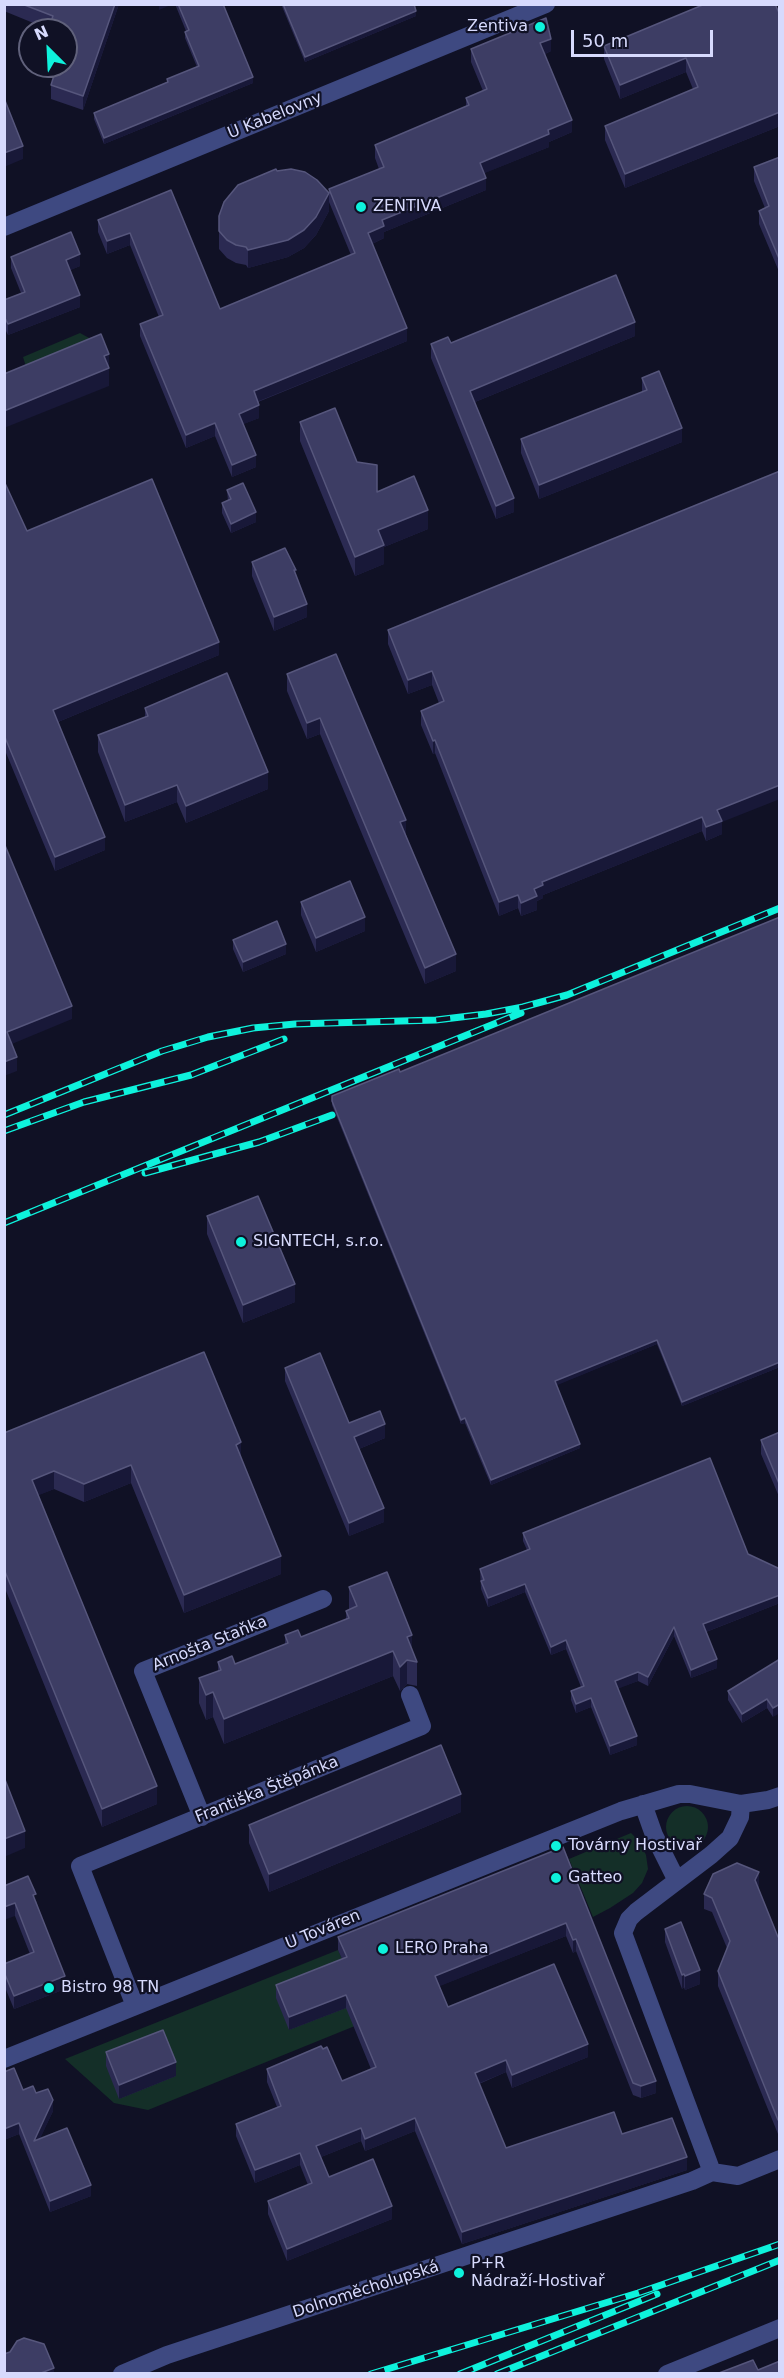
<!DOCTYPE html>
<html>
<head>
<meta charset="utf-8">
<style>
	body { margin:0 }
	#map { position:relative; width:784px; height:2378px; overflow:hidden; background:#101125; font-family:"DejaVu Sans",sans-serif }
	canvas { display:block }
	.frame { position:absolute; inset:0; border:6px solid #d7dafd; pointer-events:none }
	.north { position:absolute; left:18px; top:18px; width:60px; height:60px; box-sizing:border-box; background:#101125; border:2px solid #60617b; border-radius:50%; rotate:336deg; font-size:16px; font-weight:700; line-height:24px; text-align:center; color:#d7dafd }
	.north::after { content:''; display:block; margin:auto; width:21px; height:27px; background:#0ef2dc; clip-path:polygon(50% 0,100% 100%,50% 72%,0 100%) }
	.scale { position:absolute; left:571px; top:30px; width:142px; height:27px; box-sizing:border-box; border:3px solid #d7dafd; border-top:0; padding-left:8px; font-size:18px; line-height:21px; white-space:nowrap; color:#d7dafd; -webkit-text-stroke:4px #101125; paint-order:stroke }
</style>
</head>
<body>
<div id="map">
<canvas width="784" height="2378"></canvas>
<div class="frame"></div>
<div class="north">N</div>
<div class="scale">50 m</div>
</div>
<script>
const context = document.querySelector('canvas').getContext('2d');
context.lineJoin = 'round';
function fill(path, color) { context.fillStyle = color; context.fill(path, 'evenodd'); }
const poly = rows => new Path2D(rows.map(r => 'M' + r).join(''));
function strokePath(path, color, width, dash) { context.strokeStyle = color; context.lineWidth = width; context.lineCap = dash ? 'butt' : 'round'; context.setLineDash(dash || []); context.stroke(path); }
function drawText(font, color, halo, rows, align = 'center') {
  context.font = font + ' "DejaVu Sans",sans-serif'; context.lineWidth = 4.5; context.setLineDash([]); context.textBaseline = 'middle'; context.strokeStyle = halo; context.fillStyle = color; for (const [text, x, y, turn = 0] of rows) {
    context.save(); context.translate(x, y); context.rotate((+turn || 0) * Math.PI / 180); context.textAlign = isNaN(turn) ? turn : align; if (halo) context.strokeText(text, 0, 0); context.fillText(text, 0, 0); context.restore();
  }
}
fill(poly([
	[80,333,91,339,28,373,23,357],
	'666 1827a21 21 0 1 1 42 0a21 21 0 1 1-42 0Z',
	[631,1833,640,1842,646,1855,648,1869,642,1883,633,1893,610,1908,593,1917,569,1859],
	[338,1950,346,1967,377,2017,148,2110,114,2103,65,2059]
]), '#142f28');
strokePath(poly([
	[4,227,546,4],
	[643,1804,654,1835,677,1881],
	[202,1817,143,1671,323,1599],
	[135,2006,80,1866,422,1726,410,1695],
	[4,2059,621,1811,679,1794,690,1794,741,1804,768,1800,780,1796],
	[712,2172,623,1933,629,1919,636,1912,711,1855,730,1838,740,1817,741,1804],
	[122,2374,167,2355,692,2181,712,2172,738,2176,780,2159],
	[667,2374,780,2328]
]), '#3e4981', 18);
const rail = poly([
	[4,1115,162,1051,208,1037,253,1028,295,1024,436,1020,486,1014,523,1007,567,995,780,908],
	[4,1131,84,1102,191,1075,284,1039],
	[145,1173,259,1142,332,1115],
	[4,1223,521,1013],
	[371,2374,638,2293,780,2244],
	[460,2374,657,2294],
	[497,2374,780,2260]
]);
strokePath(rail, '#0ef2dc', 7);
strokePath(rail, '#101125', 4.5, [14]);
fill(poly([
	[4,4,119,4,83,110,51,99,51,85,66,66,66,30,48,29,4,11],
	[175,4,223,4,253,83,104,144,94,119,94,113,167,82,167,79,197,67,185,38,185,32,186,31],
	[281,4,414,4,416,16,305,62],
	[780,15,780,126,625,188,605,140,605,126,693,89,686,72,620,99,604,59,604,46],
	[471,49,551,51,545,54,572,132,549,142,549,147,484,173,486,190,384,232,384,238,372,244,407,341,258,402,259,418,243,424,256,467,232,477,215,436,186,448,140,336,140,324,159,317,130,245,107,254,98,232,98,220,171,190,220,309,351,255,329,202,329,189,379,169,375,158,375,145,466,107,466,98,483,91,471,62],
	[780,157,780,274,759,224,759,211,765,208,754,181,754,167],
	[277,171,329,211,316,235,304,248,288,257,248,268,246,265,236,263,227,258,219,249,219,216],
	[11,257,80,266,70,270,80,307,8,335,4,327,4,300,21,293,11,268],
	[635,336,475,402,514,512,496,519,431,358,431,344,451,343],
	[642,378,682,442,539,499,521,453,521,439,642,392],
	[300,422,357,462,377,492,428,529,384,547,384,564,355,576,300,441],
	[4,481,27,531,219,655,58,722,105,850,55,871,4,748],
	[227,490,256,522,231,533,222,513,222,503,228,501],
	[252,562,296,575,307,617,274,631,252,576],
	[388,630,722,822,722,834,706,841,702,831,543,895,543,898,537,901,537,910,521,916,518,908,499,916,435,753,433,754,421,725,421,711,439,703,432,685,408,694,388,644],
	[336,654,406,835,456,971,425,984,320,734,307,739,287,691,287,674],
	[145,708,268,789,186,823,177,802,125,822,98,752,98,735,145,717],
	[301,902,365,931,316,952,301,915],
	[780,917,780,1367,682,1406,657,1344,556,1385,580,1448,491,1485,465,1423,461,1424,332,1105,332,1096,400,1072],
	[233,940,286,954,243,972,233,949],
	[207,1216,295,1302,243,1323,207,1234],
	[285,1368,349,1423,385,1438,359,1449,384,1522,349,1536,285,1381],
	[780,1432,780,1499,761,1454,761,1440],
	[4,1433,241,1457,281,1574,184,1613,131,1483,84,1502,54,1489,38,1495,157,1804,102,1827,4,1586],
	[523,1533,748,1554,780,1569,780,1603,706,1632,717,1668,691,1678,674,1636,648,1686,638,1681,618,1688,637,1745,610,1755,591,1707,576,1713,571,1700,571,1691,581,1687,566,1649,551,1655,525,1592,488,1607,481,1589,480,1569,527,1550,523,1541],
	[349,1587,412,1649,417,1662,417,1686,407,1684,400,1691,393,1676,224,1744,213,1717,206,1720,199,1703,199,1678,218,1671,218,1662,235,1664,285,1644,285,1635,301,1637,346,1619,346,1611,349,1610],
	[780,1659,773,1717,767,1708,742,1723,728,1700,728,1691],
	[461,1812,269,1892,249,1843,249,1825],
	[563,1847,656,2093,641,2098,633,2095,576,1951,573,1953,566,1936,439,1986,448,2007,588,2057,512,2088,506,2072,479,2084,506,2148,622,2134,687,2170,462,2244,415,2131,365,2151,361,2141,321,2157,329,2177,392,2219,287,2261,268,2214,268,2201,308,2185,300,2165,255,2183,236,2136,236,2124,277,2107,267,2082,267,2069,342,2081,371,2069,346,2008,289,2030,276,1998,276,1985,342,1959,338,1950,338,1937],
	[4,1886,36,1901,65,1989,14,2009,4,1985,4,1964,30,1954,15,1916],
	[759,1886,758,1888,778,1937,780,1937,780,2133,778,2134,718,1986,718,1971,727,1948,712,1912,704,1909,704,1894],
	[665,1929,700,1984,685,1990,684,1987,682,1989,665,1942],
	[106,2052,176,2076,119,2099,106,2066],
	[23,2090,36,2093,53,2111,40,2138,91,2196,50,2212,19,2134,4,2140]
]), '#2b2a52');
fill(poly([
	[115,4,119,4,83,110,83,96],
	[159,4,173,4,159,10],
	[416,11,416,16,305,62,305,57],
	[551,39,551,51,540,56,540,43],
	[686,58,686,72,620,99,620,85],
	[253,77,253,83,104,144,104,138],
	[780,112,780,126,625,188,625,174],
	[572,120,572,132,549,142,549,147,480,175,480,163,548,130],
	[23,146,23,159,4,167,4,153],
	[486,178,486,190,384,232,384,238,368,246,368,233,382,220],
	[329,193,329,211,316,235,304,248,288,257,248,268,248,250],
	[130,233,130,245,107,254,107,241],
	[80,254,80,266,66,272,66,260],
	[80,295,80,307,8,335,8,324],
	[635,322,635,336,470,404,470,391],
	[407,328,407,341,254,403,254,391],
	[109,354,109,386,4,428,4,411],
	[259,405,259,418,239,426,239,414],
	[215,423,215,436,186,448,186,435],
	[682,428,682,442,539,499,539,485],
	[256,455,256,467,232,477,232,465],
	[514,498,514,512,496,519,496,506],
	[428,510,428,529,384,547,384,564,355,576,355,557,378,530],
	[256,512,256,522,231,533,231,524],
	[307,604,307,617,274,631,274,617],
	[219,642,219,655,53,724,53,710],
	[432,671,432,685,408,694,408,680],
	[320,718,320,734,307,739,307,723],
	[435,740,435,753,433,754,433,741],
	[268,772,268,789,186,823,186,806],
	[177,785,177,802,125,822,125,805],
	[780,785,780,799,722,822,722,834,706,841,706,827,717,810],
	[702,817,702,831,543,895,543,898,537,901,537,910,521,916,521,903,534,889,542,882],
	[406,820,406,837,400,822],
	[105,837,105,850,55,871,55,857],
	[518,895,518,908,499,916,499,902],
	[365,917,365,931,316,952,316,938],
	[286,944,286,954,243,972,243,962],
	[456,954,456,971,425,984,425,968],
	[72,1006,72,1019,7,1046,7,1032],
	[17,1057,17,1071,4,1076,4,1062],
	[295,1284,295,1302,243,1323,243,1305],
	[657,1340,657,1344,555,1386,555,1381],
	[780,1362,780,1367,682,1406,682,1402],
	[465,1418,465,1423,461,1424,461,1420],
	[385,1424,385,1438,354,1451,354,1437],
	[241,1442,241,1460,236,1445],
	[580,1444,580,1448,491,1485,491,1480],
	[131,1465,131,1483,84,1502,84,1484],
	[54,1471,54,1489,32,1498,32,1480],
	[384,1508,384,1522,349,1536,349,1523],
	[281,1556,281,1574,184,1613,184,1595],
	[525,1584,525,1592,488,1607,488,1598],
	[780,1595,780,1603,703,1633,703,1624],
	[674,1627,674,1636,648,1686,648,1677],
	[412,1635,412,1660,407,1637],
	[566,1640,566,1649,551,1655,551,1647],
	[393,1651,393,1676,224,1744,224,1719],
	[717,1659,717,1668,691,1678,691,1670],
	[407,1660,407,1684,400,1691,400,1667],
	[638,1672,638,1681,615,1690,615,1681],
	[213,1692,213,1717,206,1720,206,1695],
	[591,1698,591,1707,576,1713,576,1704],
	[767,1699,767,1708,742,1723,742,1714],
	[780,1704,780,1713,773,1717,773,1708],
	[637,1736,637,1745,610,1755,610,1746],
	[157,1786,157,1804,102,1827,102,1809],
	[461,1794,461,1812,269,1892,269,1874],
	[25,1831,25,1848,4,1857,4,1839],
	[759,1872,759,1886,755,1895,755,1880],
	[15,1903,15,1916,4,1920,4,1907],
	[566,1923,566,1936,435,1988,435,1976],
	[576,1939,576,1951,573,1953,573,1940],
	[700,1970,700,1984,685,1990,685,1976],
	[684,1974,684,1987,682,1989,682,1975],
	[65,1976,65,1989,14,2009,14,1996],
	[346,1995,346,2008,289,2030,289,2017],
	[588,2044,588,2057,512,2088,512,2075],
	[506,2060,506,2072,475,2085,475,2073],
	[176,2062,176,2076,119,2099,119,2085],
	[656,2081,656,2093,641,2098,641,2086],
	[53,2100,53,2111,34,2152,34,2141],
	[415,2118,415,2131,365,2151,365,2139],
	[780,2119,780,2133,778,2134,778,2120],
	[19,2123,19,2134,4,2140,4,2129],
	[361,2128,361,2141,316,2159,316,2146],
	[300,2153,300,2165,255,2183,255,2170],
	[687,2157,687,2170,462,2244,462,2232],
	[91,2185,91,2196,50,2212,50,2201],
	[392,2206,392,2219,287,2261,287,2249],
	[54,2368,54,2373,41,2373]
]), '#181838');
const building = poly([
	[22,4,115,4,83,96,51,85,57,66,66,66,66,30,48,30,53,16,22,4],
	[178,4,223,4,253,77,104,138,94,113,168,82,167,79,199,66,185,32,189,30,178,4],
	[283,4,414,4,416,11,305,57,283,4],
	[705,4,775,4,780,15,780,112,625,174,605,126,698,87,686,58,620,85,604,46,705,4],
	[546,18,551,39,540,43,572,120,548,130,549,134,480,163,486,178,382,220,384,226,368,233,407,328,254,391,259,405,239,414,256,455,232,465,215,423,186,435,140,324,163,315,130,233,107,241,98,220,171,190,220,309,355,253,329,189,384,167,375,145,469,105,466,98,487,89,471,49,546,18],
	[4,98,23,146,4,153,4,98],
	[780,157,780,261,759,211,769,206,754,167,780,157],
	[276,169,277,171,291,169,305,172,317,180,329,193,316,217,304,230,288,240,248,250,246,247,236,245,227,240,219,231,219,216,224,202,238,185,276,169],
	[71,232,80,254,66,260,80,295,8,324,4,316,4,300,25,292,11,257,71,232],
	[616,275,635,322,470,391,514,498,496,506,431,344,448,337,451,343,616,275],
	[101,334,109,354,104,356,109,368,4,411,4,374,101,334],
	[659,371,682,428,539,485,521,439,647,390,642,378,659,371],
	[335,408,357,462,377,465,377,492,414,476,428,510,378,530,384,545,355,557,300,422,335,408],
	[780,471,780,785,717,810,722,821,706,827,702,817,542,882,543,885,534,889,537,896,521,903,518,895,499,902,435,740,433,741,421,711,444,701,432,671,408,680,388,630,780,471],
	[152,479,219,642,53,710,105,837,55,857,4,735,4,481,27,531,152,479],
	[243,483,256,512,231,524,222,503,231,499,227,490,243,483],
	[285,548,296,570,294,570,307,604,274,617,252,562,285,548],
	[336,654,406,820,400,822,456,954,425,968,320,718,307,723,287,674,336,654],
	[227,673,268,772,186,806,177,785,125,805,98,735,148,716,145,708,227,673],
	[4,843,72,1006,7,1032,17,1057,4,1062,4,843],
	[350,881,365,917,316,938,301,902,350,881],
	[780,917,780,1362,682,1402,657,1340,555,1381,580,1444,491,1480,465,1418,461,1420,332,1101,332,1096,399,1069,400,1072,780,917],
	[277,921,286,944,243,962,233,940,277,921],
	[258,1196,295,1284,243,1305,207,1216,258,1196],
	[204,1352,241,1442,236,1445,281,1556,184,1595,131,1465,84,1484,54,1471,32,1480,157,1786,102,1809,4,1569,4,1433,204,1352],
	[320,1353,349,1423,380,1411,385,1424,354,1437,384,1508,349,1523,285,1368,320,1353],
	[780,1432,780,1486,761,1440,780,1432],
	[710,1458,748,1554,780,1569,780,1595,703,1624,717,1659,691,1670,674,1627,648,1677,638,1672,615,1681,637,1736,610,1746,591,1698,576,1704,571,1691,584,1686,566,1640,551,1647,525,1584,488,1598,481,1581,484,1580,480,1569,530,1549,523,1533,710,1458],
	[387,1572,412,1635,407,1637,417,1662,407,1660,400,1667,393,1651,224,1719,213,1692,206,1695,199,1678,221,1670,218,1662,232,1656,235,1664,288,1643,285,1635,298,1630,301,1637,349,1618,346,1611,357,1606,349,1587,387,1572],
	[780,1659,780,1704,773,1708,767,1699,742,1714,728,1691,780,1659],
	[441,1745,461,1794,269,1874,249,1825,441,1745],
	[4,1777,25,1831,4,1839,4,1777],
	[563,1847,656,2081,641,2086,633,2083,576,1939,573,1940,566,1923,435,1976,448,2007,554,1964,588,2044,512,2075,506,2060,475,2073,506,2148,614,2112,622,2134,672,2118,687,2157,462,2232,415,2118,365,2139,361,2128,316,2146,329,2177,373,2159,392,2206,287,2249,268,2201,312,2183,300,2153,255,2170,236,2124,281,2106,267,2069,321,2046,323,2049,327,2047,342,2081,376,2067,346,1995,289,2017,276,1985,347,1957,338,1937,563,1847],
	[737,1863,759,1872,755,1880,778,1937,780,1937,780,2119,778,2120,718,1971,730,1941,712,1898,704,1894,713,1874,737,1863],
	[28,1876,36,1894,33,1895,65,1976,14,1996,4,1972,4,1964,34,1952,15,1903,4,1907,4,1886,28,1876],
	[681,1922,700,1970,685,1976,684,1974,682,1975,665,1929,681,1922],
	[163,2030,176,2062,119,2085,106,2052,163,2030],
	[14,2068,23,2090,33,2086,36,2093,48,2089,53,2100,34,2141,67,2128,91,2185,50,2201,19,2123,4,2129,4,2072,14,2068],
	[24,2338,44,2344,54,2368,41,2373,4,2373,4,2354,10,2352,17,2341,24,2338],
	[753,2360,758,2370,780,2361,780,2373,719,2373,753,2360]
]);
fill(building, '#3d3d64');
strokePath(building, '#56567c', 1.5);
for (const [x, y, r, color] of [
	[540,27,6,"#0ef2dc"],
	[361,207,6,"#0ef2dc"],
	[241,1242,6,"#0ef2dc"],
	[556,1846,6,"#0ef2dc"],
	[556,1878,6,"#0ef2dc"],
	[383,1949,6,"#0ef2dc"],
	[49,1988,6,"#0ef2dc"],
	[459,2273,6,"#0ef2dc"]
]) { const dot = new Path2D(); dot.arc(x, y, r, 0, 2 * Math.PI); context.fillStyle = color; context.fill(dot); strokePath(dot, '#101125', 2); }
drawText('16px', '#d7dafd', '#101125', [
	["Zentiva",528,27,"right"],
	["ZENTIVA",373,207],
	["SIGNTECH, s.r.o.",253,1242],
	["Továrny Hostivař",568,1846],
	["Gatteo",568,1878],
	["LERO Praha",395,1949],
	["Bistro 98 TN",61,1988],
	["P+R",471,2264],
	["Nádraží-Hostivař",471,2282]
], 'left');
drawText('16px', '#d7dafd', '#101125', [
	["U Kabelovny",275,116,-22],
	["Arnošta Staňka",210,1644,-22],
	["Františka Štěpánka",267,1790,-22],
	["U Továren",323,1930,-22],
	["Dolnoměcholupská",366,2290,-18]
]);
</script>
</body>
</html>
